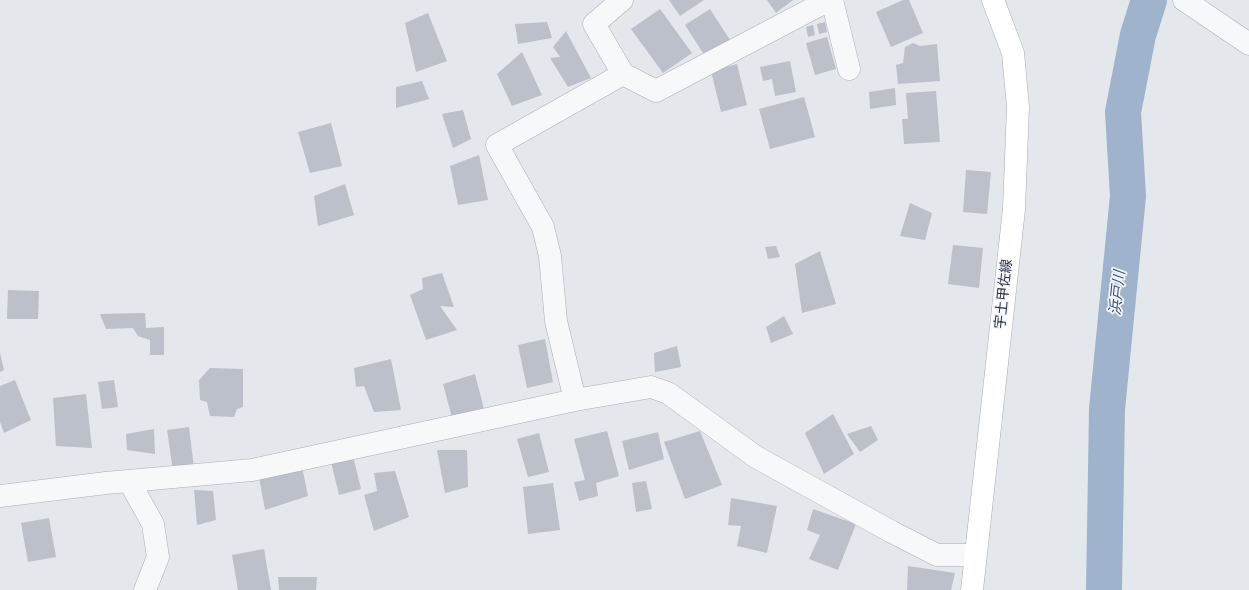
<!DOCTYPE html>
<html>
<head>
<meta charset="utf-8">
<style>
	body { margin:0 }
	canvas { display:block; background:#e4e7ec }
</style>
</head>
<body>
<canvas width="1249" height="590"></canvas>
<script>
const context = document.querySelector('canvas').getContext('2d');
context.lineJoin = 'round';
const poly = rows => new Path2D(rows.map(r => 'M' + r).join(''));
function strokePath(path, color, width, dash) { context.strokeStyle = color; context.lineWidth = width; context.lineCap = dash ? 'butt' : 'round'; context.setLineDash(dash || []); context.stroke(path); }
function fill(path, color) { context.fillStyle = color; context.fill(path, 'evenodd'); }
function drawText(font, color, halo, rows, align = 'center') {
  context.font = font + ' Helvetica,"Noto Sans JP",sans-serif'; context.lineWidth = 3.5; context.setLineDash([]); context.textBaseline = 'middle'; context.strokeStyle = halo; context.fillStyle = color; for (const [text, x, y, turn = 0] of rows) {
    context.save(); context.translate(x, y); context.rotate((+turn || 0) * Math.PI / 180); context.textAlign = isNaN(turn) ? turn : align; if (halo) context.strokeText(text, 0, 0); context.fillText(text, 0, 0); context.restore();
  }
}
strokePath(poly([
	[1104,590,1107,409,1128,196,1123,112,1138,35,1149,0]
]), '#9fb4cc', 36);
fill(poly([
	[669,0,704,0,680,16],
	[767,0,793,0,776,13],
	[903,0,909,0,923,33,891,47,876,12],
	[660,9,692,53,663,73,631,29],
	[710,9,730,40,705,56,685,25],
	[428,13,447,61,416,72,405,23],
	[547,22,552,38,518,44,515,24],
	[825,22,827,32,819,34,817,24],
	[813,25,815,35,808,37,806,27],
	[566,31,591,78,568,87,550,58,560,57,553,47],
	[827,37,836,69,815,75,806,43],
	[913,43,920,46,937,44,940,81,898,84,896,65,903,63,905,47],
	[522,52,542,95,512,106,497,74],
	[790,61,796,92,775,96,772,79,763,81,760,67],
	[737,64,747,105,721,112,711,71],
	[422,81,429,99,396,108,396,87],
	[895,88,896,105,870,109,869,92],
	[936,91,940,142,904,144,902,119,908,119,906,93],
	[804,97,815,137,770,149,759,109],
	[463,110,471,139,453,148,442,114],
	[331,123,342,166,310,173,298,132],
	[479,155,488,200,458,205,450,166],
	[966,170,991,172,987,214,963,212],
	[345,184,354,215,318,226,314,196],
	[910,203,932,213,925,240,900,236],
	[953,245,983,248,979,288,948,284],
	[776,246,780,257,768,259,765,247],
	[820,251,836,304,802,313,795,264],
	[442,273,454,307,440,306,457,330,426,340,410,295,423,289,422,278],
	[8,290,39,291,38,319,7,319],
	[145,313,146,328,164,327,164,355,150,355,150,340,138,336,133,328,106,329,100,314],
	[784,316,793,334,771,343,766,327],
	[545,339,553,382,527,388,518,345],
	[677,346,681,367,655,372,654,353],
	[0,353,4,370,0,372],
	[391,359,401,410,374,412,364,386,356,387,354,368],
	[210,368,243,369,243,407,237,409,234,417,210,416,207,402,200,400,199,380],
	[475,374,484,409,452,418,443,384],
	[15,380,31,420,4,433,0,422,0,386],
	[114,380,118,407,102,409,98,382],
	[86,394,92,448,56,446,53,398],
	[833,414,854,454,824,474,805,433],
	[871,426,878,440,860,452,847,434],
	[189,427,194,468,173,471,167,430],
	[154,429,155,454,127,450,126,434],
	[607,431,619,476,596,483,598,496,579,501,574,482,585,480,574,439],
	[700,431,722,485,685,499,664,442],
	[658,432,664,459,629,470,622,441],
	[539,433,549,472,528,477,517,439],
	[437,450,467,450,468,487,445,493],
	[353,456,361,489,339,495,331,462],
	[302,467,308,496,265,510,259,477],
	[395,471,409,517,374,531,364,495,377,491,374,473],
	[646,481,652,509,636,512,632,483],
	[553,483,560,530,528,534,523,487],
	[194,490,213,491,216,520,197,525],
	[731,498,777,506,767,553,737,546,741,526,728,525],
	[813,509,856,524,838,570,809,559,820,535,807,530],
	[49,518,56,557,28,562,21,523],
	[264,549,271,590,238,590,232,555],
	[908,566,955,573,951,590,907,590],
	[278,577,317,577,316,590,279,590]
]), '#bbc0ca');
const minor = poly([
	[622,0,594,24,623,74],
	[832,0,849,69],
	[1184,0,1249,44],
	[575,400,556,321,550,256,543,227,497,145,623,74,656,91,829,0],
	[129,481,153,524,158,557,145,590],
	[0,496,106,483,252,470,575,400,651,387,668,393,756,457,892,532,937,555,975,555]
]);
const major = poly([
	[972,590,1014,209,1018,107,1013,53,993,0]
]);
strokePath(minor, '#a9aeb7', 23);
strokePath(major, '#a3abb8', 23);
strokePath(minor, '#f7f8fa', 22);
strokePath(major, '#fff', 22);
drawText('14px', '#2b3445', '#f4f6f9', [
	["宇土甲佐線",1004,294,-84]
]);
drawText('italic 15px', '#34527a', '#f4f6f9', [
	["浜戸川",1118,293,-84]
]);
</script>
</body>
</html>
